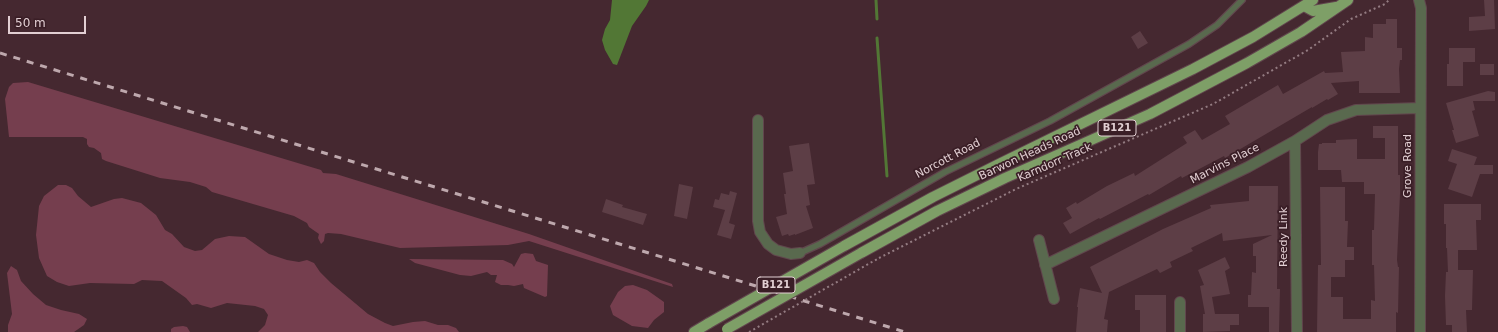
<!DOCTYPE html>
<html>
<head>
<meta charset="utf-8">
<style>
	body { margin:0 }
	#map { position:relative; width:1498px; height:332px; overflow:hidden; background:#452830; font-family:"DejaVu Sans",sans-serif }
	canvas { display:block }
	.scale { position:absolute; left:8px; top:16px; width:78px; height:18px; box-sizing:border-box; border:2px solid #e2cfd3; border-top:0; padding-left:5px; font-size:12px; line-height:14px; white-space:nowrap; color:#e2cfd3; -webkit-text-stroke:3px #3a1e26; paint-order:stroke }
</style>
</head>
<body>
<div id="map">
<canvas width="1498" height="332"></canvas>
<div class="scale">50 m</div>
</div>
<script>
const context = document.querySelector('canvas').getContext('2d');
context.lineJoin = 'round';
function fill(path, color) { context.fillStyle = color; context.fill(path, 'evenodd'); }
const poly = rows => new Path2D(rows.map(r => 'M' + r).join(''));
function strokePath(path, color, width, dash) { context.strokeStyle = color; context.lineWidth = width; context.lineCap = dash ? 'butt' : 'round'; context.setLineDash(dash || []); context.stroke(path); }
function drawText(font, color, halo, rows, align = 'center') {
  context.font = font + ' "DejaVu Sans",sans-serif'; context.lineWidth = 3.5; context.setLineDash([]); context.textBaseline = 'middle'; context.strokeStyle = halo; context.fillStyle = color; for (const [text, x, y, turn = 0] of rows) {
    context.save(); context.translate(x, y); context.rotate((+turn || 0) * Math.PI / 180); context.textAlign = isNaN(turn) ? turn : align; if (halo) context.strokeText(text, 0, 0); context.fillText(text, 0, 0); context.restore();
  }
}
fill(poly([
	[28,82,321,170,323,173,336,174,529,234,672,284,673,287,529,241,508,245,400,248,341,234,328,233,325,234,324,241,321,244,318,238,319,234,309,227,307,223,294,216,212,192,206,187,190,182,160,178,106,161,102,159,101,153,94,148,89,147,87,144,87,139,83,137,9,137,5,99,9,87,13,83],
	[58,185,66,185,72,188,78,196,91,207,114,199,122,198,141,203,156,215,165,230,172,234,184,247,195,251,202,250,215,239,229,236,245,237,269,254,287,260,299,262,307,260,314,263,320,272,331,283,368,314,385,323,393,326,413,322,425,321,438,325,448,325,456,328,459,332,258,332,265,325,268,315,264,309,255,306,227,303,211,308,197,304,192,305,186,298,162,281,142,280,134,284,90,283,69,286,57,282,47,276,39,258,36,235,39,206,44,196],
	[525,253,533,254,536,261,548,265,547,296,545,297,524,288,523,284,514,286,508,285,501,285,495,282,497,275,491,275,487,272,471,276,460,275,415,263,409,259,503,260,512,264,514,267,521,254],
	[11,266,17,270,21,281,33,294,46,305,61,310,79,314,87,319,84,325,74,332,8,332,8,325,12,314,7,273],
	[633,285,647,290,664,302,664,312,654,320,648,328,632,326,613,315,610,306,618,292,625,286],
	[183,326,187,327,190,332,171,332,171,329,174,327]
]), '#753e4e');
fill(poly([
	[612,0,649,0,646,6,632,26,617,65,613,64,605,50,602,40,605,29,610,20]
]), '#527735');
strokePath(poly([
	[876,0,877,19],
	[877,38,887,176]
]), '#527735', 3);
fill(poly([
	[1484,0,1494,0,1495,29,1469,31,1469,17,1485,16],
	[1386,19,1397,19,1397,48,1402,48,1402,60,1400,60,1399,69,1400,93,1359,93,1359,81,1331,83,1338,94,1328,100,1327,99,1312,108,1312,107,1225,158,1224,156,1182,178,1181,176,1149,195,1148,194,1100,219,1099,218,1070,234,1063,223,1072,218,1066,208,1076,202,1077,204,1107,186,1134,173,1135,176,1187,143,1183,137,1195,130,1202,140,1230,124,1225,116,1278,85,1283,94,1324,71,1325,73,1343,72,1341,52,1365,51,1365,37,1373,38,1373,24,1386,24],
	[1140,31,1148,43,1138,49,1131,37],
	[1449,48,1475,48,1475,62,1463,62,1463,86,1447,86,1447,64,1449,64],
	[1480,64,1494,64,1494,75,1480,75],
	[1488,91,1495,92,1495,101,1473,101,1475,110,1472,111,1479,136,1456,143,1452,130,1454,130,1446,103],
	[1373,126,1398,126,1398,175,1400,175,1400,194,1397,260,1398,267,1399,267,1398,313,1396,312,1396,332,1317,332,1318,265,1321,265,1320,187,1345,187,1345,221,1348,221,1347,247,1354,247,1354,260,1345,260,1345,277,1331,277,1331,297,1343,297,1343,319,1371,319,1371,300,1375,301,1374,265,1372,265,1372,230,1374,230,1375,194,1364,194,1364,182,1342,182,1341,170,1318,170,1318,152,1319,144,1322,144,1322,143,1336,143,1336,140,1357,139,1357,159,1385,159,1385,138,1373,138],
	[809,143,815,184,807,185,810,205,806,206,813,228,795,235,795,234,789,236,788,234,782,236,776,217,787,214,784,194,786,194,783,173,793,171,789,146],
	[1452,149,1477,157,1474,165,1493,165,1493,174,1480,174,1472,197,1448,189,1457,164,1448,161],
	[679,184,693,187,687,219,674,216],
	[1249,186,1278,186,1277,289,1280,289,1279,332,1269,332,1269,307,1248,307,1248,295,1251,295,1252,272,1256,273,1256,256,1253,256,1253,244,1272,235,1223,241,1222,233,1191,248,1193,251,1170,262,1172,267,1160,273,1157,269,1109,292,1104,319,1108,320,1107,332,1076,332,1078,307,1077,307,1080,288,1102,293,1090,267,1163,229,1211,208,1210,205,1249,201],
	[730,191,737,193,729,223,735,225,731,239,717,235,725,210,713,207,715,199,719,200,721,193,729,195],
	[606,199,623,205,622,207,647,214,643,225,602,212],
	[1444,204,1481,204,1481,220,1476,220,1477,250,1458,250,1458,270,1473,270,1472,310,1466,310,1467,332,1452,332,1452,325,1446,325,1445,296,1446,272,1448,272,1447,248,1446,248,1446,224,1444,224],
	[1225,257,1230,268,1225,271,1230,294,1212,297,1215,314,1239,314,1239,325,1230,325,1230,331,1203,332,1203,314,1205,314,1200,286,1204,285,1198,270],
	[1135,295,1166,295,1166,332,1140,332,1140,310,1135,310]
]), '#5d3e46');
const service = poly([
	[800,253,820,244,945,172,1050,121,1189,44,1217,25,1242,0]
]);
const minor = poly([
	[1419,0,1421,8,1420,332],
	[758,120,758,221,760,232,768,244,776,250,791,254,800,253],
	[1295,141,1297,332],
	[1039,240,1054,299],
	[1045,265,1248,167,1295,141,1327,120,1356,110,1420,108],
	[1180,302,1180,332]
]);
const primary = poly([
	[1304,6,1313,11,1336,7],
	[844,246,933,197,1001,163,1193,69,1253,37,1313,0],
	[861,253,937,211,1005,178,1150,114,1247,63,1301,32,1348,0],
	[694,332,709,323]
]);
strokePath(service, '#61464d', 8);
strokePath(minor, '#61464d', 12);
strokePath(primary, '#61464d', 12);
strokePath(poly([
	[879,258,1016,189,1213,104,1308,50,1351,19,1385,4,1389,0]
]), '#947c82', 2, [2, 3]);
strokePath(service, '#59694e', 5.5);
strokePath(minor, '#59694e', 10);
strokePath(primary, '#7e9f67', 10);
strokePath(poly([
	[0,53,905,332]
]), '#bea8ad', 3, [7, 7]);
const primaryBridge = poly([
	[709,323,844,246],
	[727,329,861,253]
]);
strokePath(primaryBridge, '#61464d', 12, []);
strokePath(poly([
	[749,332,879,258]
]), '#947c82', 2, [2, 3]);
strokePath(primaryBridge, '#7e9f67', 10);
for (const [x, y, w] of [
	[1117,128,38],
	[776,285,38]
]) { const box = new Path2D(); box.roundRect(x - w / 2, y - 8, w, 16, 3); context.fillStyle = '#3a1e26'; context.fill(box); strokePath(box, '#e2cfd3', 1); }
drawText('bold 10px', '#e2cfd3', null, [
	["B121",1117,128],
	["B121",776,285]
]);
drawText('11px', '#e2cfd3', '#3a1e26', [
	["Barwon Heads Road",1030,154,-25],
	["Norcott Road",948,159,-28],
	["Karndorr Track",1055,163,-24],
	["Marvins Place",1225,164,-27],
	["Grove Road",1408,166,-90],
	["Reedy Link",1284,237,-90]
]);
</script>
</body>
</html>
